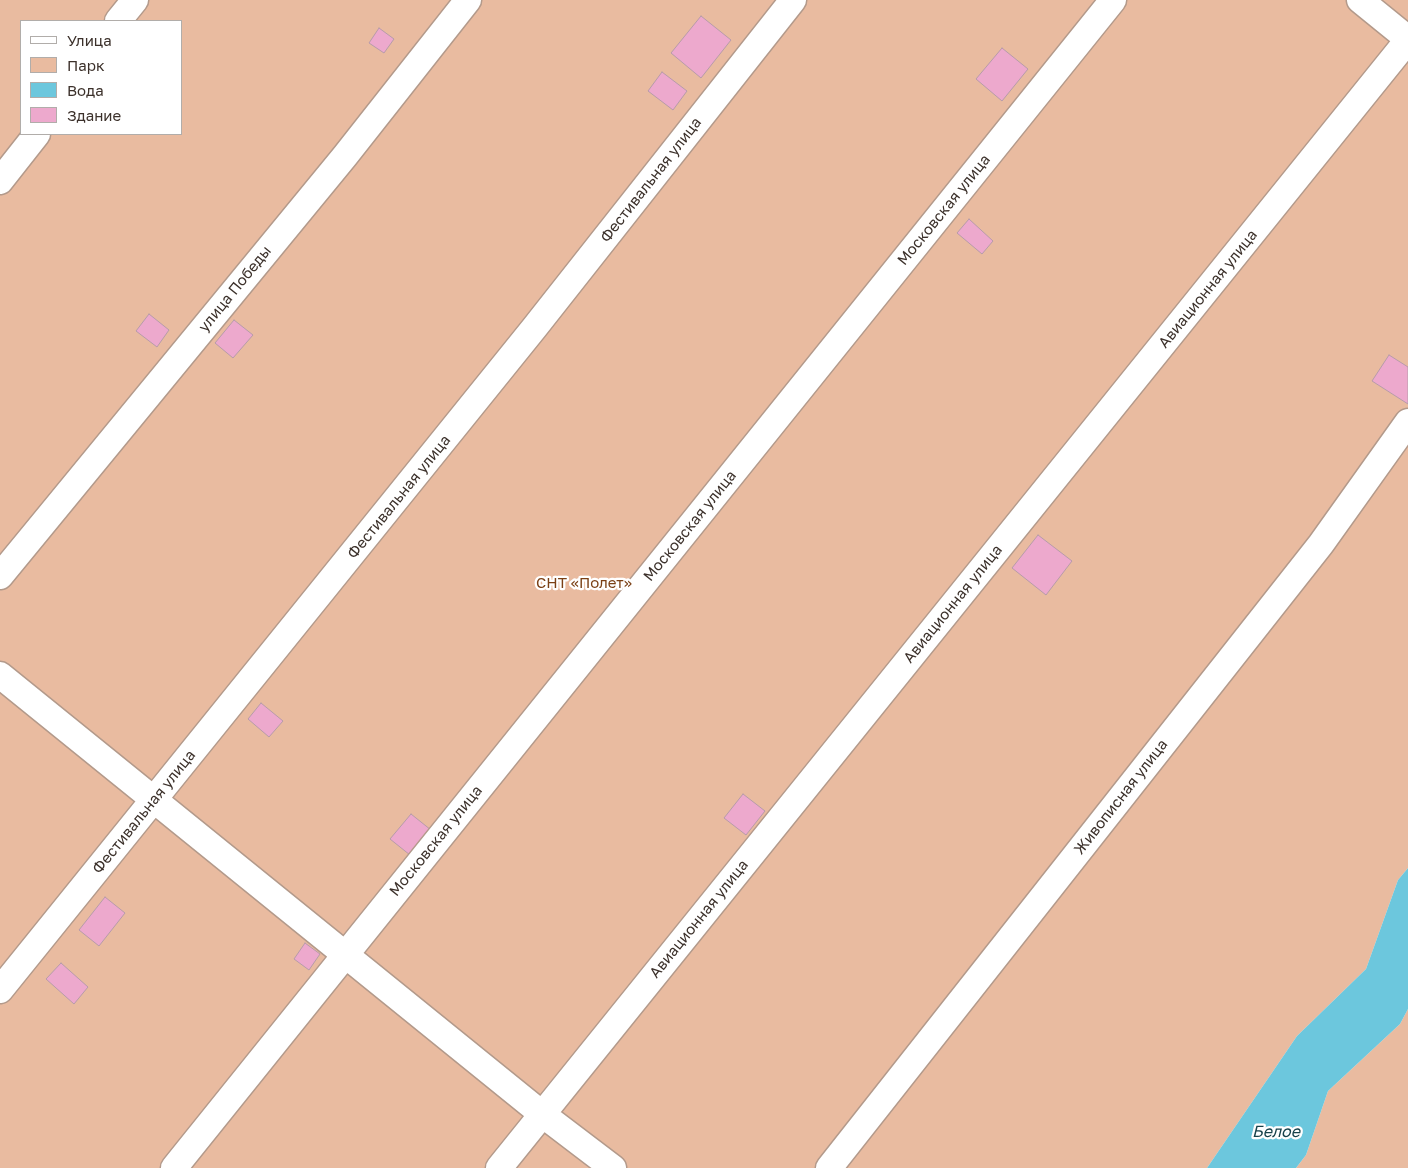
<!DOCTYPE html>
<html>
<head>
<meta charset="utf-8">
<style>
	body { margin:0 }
	#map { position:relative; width:1408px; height:1168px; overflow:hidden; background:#fff4ed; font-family:"Golos Text",sans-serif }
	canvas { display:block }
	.legend { position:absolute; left:20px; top:20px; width:162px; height:115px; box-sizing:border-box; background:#fff; border:1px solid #b1adaa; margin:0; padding:6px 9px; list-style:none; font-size:15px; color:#3c312b }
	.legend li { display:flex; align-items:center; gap:10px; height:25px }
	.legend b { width:25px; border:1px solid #b1adaa }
</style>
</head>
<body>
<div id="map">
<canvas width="1408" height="1168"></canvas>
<ul class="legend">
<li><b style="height:6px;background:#fff"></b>Улица</li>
<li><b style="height:14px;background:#e9bba0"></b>Парк</li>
<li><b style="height:14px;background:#6cc7dd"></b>Вода</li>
<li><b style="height:14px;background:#eda9cd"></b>Здание</li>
</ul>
</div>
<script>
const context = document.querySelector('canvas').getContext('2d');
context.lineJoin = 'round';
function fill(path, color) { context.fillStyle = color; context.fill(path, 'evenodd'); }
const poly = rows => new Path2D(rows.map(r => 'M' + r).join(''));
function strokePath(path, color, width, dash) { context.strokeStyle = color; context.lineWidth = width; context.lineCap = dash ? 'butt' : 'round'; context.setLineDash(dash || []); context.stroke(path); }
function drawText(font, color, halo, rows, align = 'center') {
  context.font = font + ' "Golos Text",sans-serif'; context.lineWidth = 4.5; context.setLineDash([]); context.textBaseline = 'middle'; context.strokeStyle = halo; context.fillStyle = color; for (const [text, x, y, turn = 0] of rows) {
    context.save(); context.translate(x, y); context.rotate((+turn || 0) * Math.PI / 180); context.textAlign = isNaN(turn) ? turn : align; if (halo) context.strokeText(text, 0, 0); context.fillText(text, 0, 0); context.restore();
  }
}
fill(poly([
	[0,0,1408,0,1408,868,1398,880,1366,969,1297,1036,1207,1168,0,1168],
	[21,21,181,21,181,134,21,134],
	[1408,1009,1408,1168,1296,1168,1306,1155,1328,1091,1400,1024]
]), '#e9bba0');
fill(poly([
	[1408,868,1408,1009,1400,1024,1328,1091,1306,1155,1296,1168,1207,1168,1297,1036,1366,969,1398,880]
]), '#6cc7dd');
const building = poly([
	[701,16,731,40,701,78,671,53,701,16],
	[379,28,394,39,384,53,369,43,379,28],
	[1002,48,1028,69,1002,101,976,79,1002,48],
	[662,72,687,91,673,110,648,91,662,72],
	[969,219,993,241,982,254,957,233,969,219],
	[149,314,169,330,157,347,136,331,149,314],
	[234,320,253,335,233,358,215,343,234,320],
	[1389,355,1408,367,1408,404,1372,381,1389,355],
	[1038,535,1072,561,1046,595,1012,568,1038,535],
	[261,703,283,721,269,737,248,719,261,703],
	[743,794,765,811,746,835,724,818,743,794],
	[411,814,431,830,410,855,390,839,411,814],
	[105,897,125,913,99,946,79,930,105,897],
	[305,943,320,954,309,970,294,959,305,943],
	[61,963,88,987,74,1004,46,979,61,963]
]);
fill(building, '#eda9cd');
strokePath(building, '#b79caa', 1);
const minor = poly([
	[1360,0,1408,39],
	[118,21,135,0],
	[0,181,37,134],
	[0,576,345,156,468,0],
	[0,675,542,1114,613,1168],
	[0,990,535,327,793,0],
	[174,1168,1113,0],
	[499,1168,1408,40],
	[829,1168,1321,544,1408,422]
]);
strokePath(minor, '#b39a8b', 29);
strokePath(minor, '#fff', 26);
drawText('15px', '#3c312b', '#fff', [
	["Фестивальная улица",651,180,-52],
	["Московская улица",944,210,-51],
	["улица Победы",235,289,-51],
	["Авиационная улица",1208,289,-51],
	["Фестивальная улица",399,497,-51],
	["Московская улица",690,526,-51],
	["Авиационная улица",953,604,-51],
	["Живописная улица",1121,797,-52],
	["Фестивальная улица",144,812,-51],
	["Московская улица",436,841,-51],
	["Авиационная улица",699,919,-51]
]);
drawText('15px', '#7b4015', '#fff', [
	["СНТ «Полет»",584,583]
]);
drawText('italic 16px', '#17424b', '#fff', [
	["Белое",1276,1132]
]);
</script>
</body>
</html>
